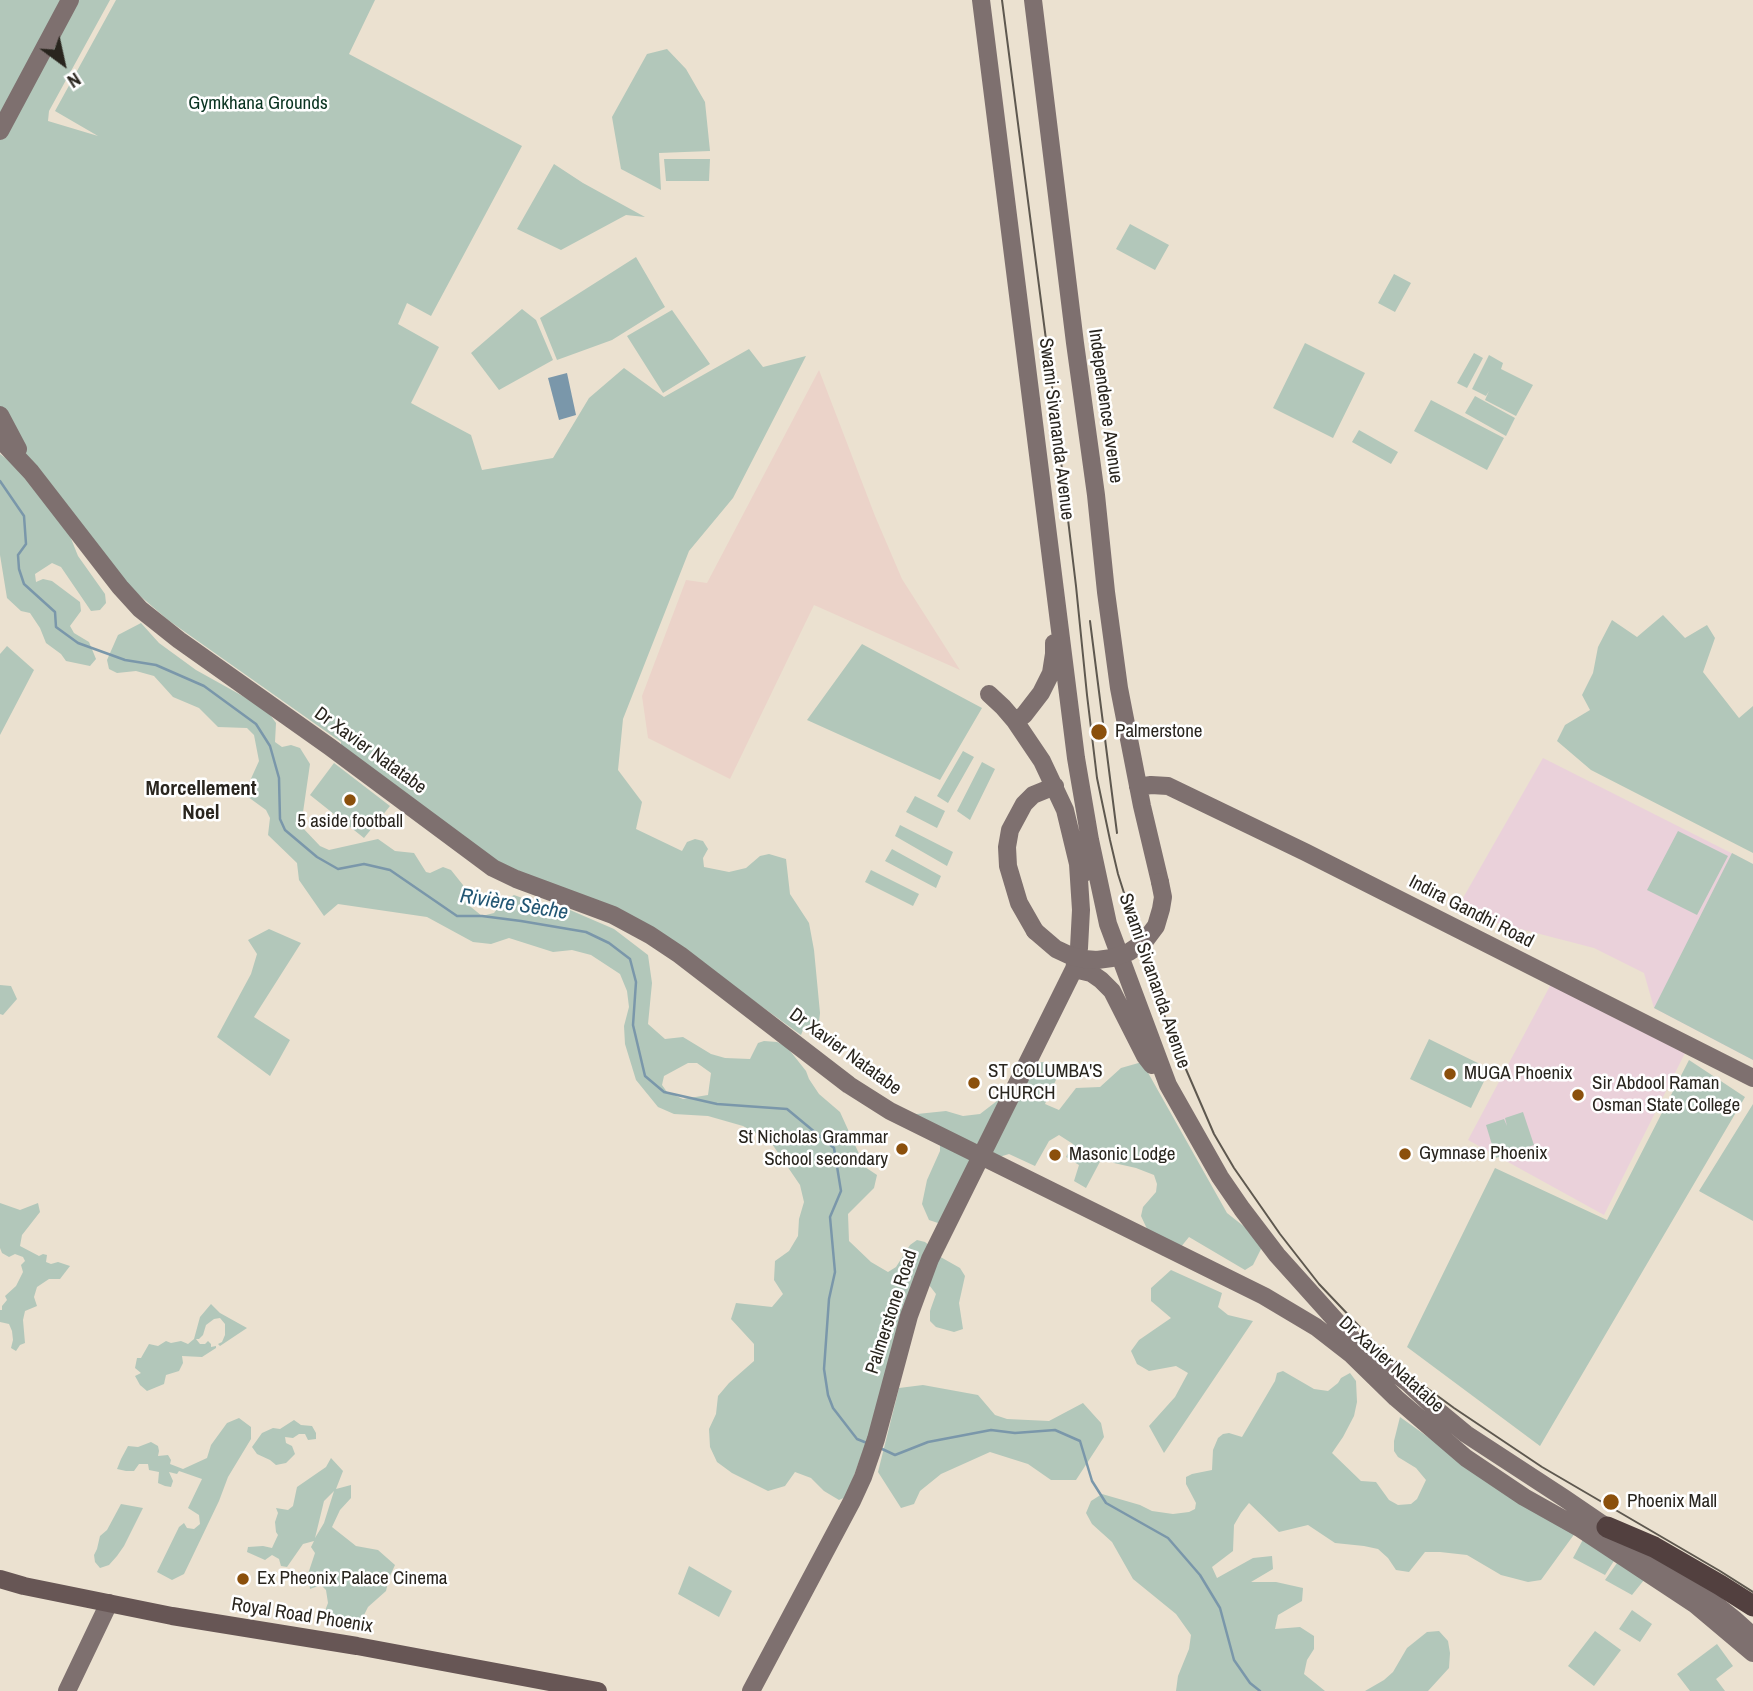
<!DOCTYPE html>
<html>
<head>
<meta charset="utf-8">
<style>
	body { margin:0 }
	#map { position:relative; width:1753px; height:1691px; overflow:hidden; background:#ebe1d0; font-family:"Archivo Narrow",sans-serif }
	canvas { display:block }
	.north { position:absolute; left:28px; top:28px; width:70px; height:70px; -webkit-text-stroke:5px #fff; paint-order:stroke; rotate:147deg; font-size:19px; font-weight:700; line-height:28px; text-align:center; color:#29251e }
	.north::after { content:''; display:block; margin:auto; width:24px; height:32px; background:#29251e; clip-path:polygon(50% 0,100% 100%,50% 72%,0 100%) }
</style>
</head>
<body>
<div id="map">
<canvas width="1753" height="1691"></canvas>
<div class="north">N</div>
</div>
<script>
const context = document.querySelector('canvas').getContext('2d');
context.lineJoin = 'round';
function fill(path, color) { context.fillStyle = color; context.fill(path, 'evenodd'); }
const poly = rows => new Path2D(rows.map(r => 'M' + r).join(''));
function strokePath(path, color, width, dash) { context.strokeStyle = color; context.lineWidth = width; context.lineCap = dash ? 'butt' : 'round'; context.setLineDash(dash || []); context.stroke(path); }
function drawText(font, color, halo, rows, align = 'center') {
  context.font = font + ' "Archivo Narrow",sans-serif'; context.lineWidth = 5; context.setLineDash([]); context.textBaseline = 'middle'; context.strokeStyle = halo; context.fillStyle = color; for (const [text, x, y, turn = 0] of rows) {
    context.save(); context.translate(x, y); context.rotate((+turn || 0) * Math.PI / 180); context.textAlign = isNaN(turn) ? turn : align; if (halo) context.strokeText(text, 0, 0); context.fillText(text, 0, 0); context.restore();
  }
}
fill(poly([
	[819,370,875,516,902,579,960,670,814,605,730,779,648,738,642,696,686,580,707,583]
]), '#ebd3c9');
fill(poly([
	[1543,758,1753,864,1753,1060,1654,1008,1644,973,1594,948,1455,912],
	[1551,984,1686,1051,1604,1215,1468,1140]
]), '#ead1da');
fill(poly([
	[0,0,110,0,49,111,48,121,98,136,55,111,116,0,375,0,349,54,522,146,431,316,407,303,398,324,439,347,411,403,471,435,482,470,553,458,589,398,624,368,664,397,749,349,763,367,806,356,733,498,689,551,623,719,618,770,642,802,636,829,682,851,687,842,695,839,703,841,708,849,703,858,704,867,729,872,746,868,760,856,769,854,786,859,790,894,809,923,814,950,820,1013,819,1022,810,1032,805,1025,801,1035,707,967,498,863,341,746,341,742,168,620,132,589,0,425],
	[667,49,686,69,705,102,710,151,659,153,661,190,621,169,612,117,647,54],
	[664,159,710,159,709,181,666,181],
	[554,164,583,183,645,217,626,215,561,250,517,229],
	[1130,224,1169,245,1155,270,1116,249],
	[636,257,665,307,612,340,557,360,540,318],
	[1394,274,1411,283,1395,312,1378,303],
	[522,309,536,320,553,360,499,390,471,353],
	[672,310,710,364,663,393,627,336],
	[1305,343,1365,373,1333,438,1273,408],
	[1474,353,1483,358,1467,388,1457,383],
	[1489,355,1503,363,1501,369,1533,385,1516,416,1485,400,1489,391,1486,396,1472,389],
	[1475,396,1515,418,1506,436,1465,413],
	[1431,400,1504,438,1487,470,1414,431],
	[1359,430,1398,452,1391,464,1352,442],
	[0,454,19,468,68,531,78,556,105,594,106,603,100,610,91,611,61,567,52,563,35,574,36,582,43,579,52,581,80,602,81,611,70,626,74,633,89,642,96,659,90,666,66,661,61,654,46,643,40,628,30,613,21,611,7,598,0,555],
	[1663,615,1685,638,1707,625,1715,638,1703,672,1739,718,1753,706,1753,853,1591,770,1557,741,1565,725,1590,710,1582,695,1593,673,1598,647,1612,620,1637,637],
	[141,623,159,643,196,670,266,709,276,723,275,742,282,747,291,745,300,748,310,764,301,826,320,846,329,850,378,839,395,851,414,853,426,872,430,873,443,867,451,870,463,885,466,903,482,916,494,913,502,902,514,895,539,904,563,907,614,929,648,955,652,983,648,1024,665,1039,683,1037,711,1054,725,1058,750,1059,758,1043,764,1041,777,1042,787,1047,806,1071,809,1079,819,1094,840,1112,865,1167,877,1175,874,1188,848,1214,849,1241,871,1262,888,1272,896,1267,910,1245,917,1240,925,1242,936,1251,937,1255,960,1268,965,1276,959,1303,963,1329,954,1332,936,1327,930,1321,930,1311,936,1294,926,1281,846,1497,839,1500,824,1491,811,1478,795,1472,785,1486,768,1491,732,1473,717,1462,710,1447,709,1429,716,1414,718,1396,729,1383,754,1361,754,1344,731,1319,736,1303,772,1307,783,1294,774,1280,775,1261,789,1251,798,1236,799,1219,804,1202,800,1185,770,1141,743,1126,708,1116,674,1114,658,1107,636,1080,625,1044,624,1026,629,1007,627,991,620,974,591,955,572,950,553,952,509,938,491,944,473,942,427,917,338,904,324,916,299,880,297,863,268,835,270,818,266,810,244,794,259,761,254,735,247,728,218,727,199,708,173,697,154,676,136,671,117,673,109,669,107,660,118,635],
	[688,1063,697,1063,711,1073,708,1095,683,1099,667,1092,662,1085,664,1076],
	[862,644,982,708,940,780,807,720],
	[7,646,34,670,0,735,0,654],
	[963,751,974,757,948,803,937,796],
	[982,762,995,769,970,820,957,811],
	[334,763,390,806,364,838,310,795],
	[915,796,945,811,937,828,906,812],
	[900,825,953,852,947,866,895,836],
	[1678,831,1728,856,1697,915,1647,890],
	[892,849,941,876,936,888,885,861],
	[1732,853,1753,864,1753,1060,1654,1008],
	[871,870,919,894,913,906,865,882],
	[269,929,301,943,254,1017,290,1040,270,1076,217,1037,251,974,257,954,248,940],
	[0,985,11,986,17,999,3,1015,0,1014],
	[1429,1039,1490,1069,1471,1108,1410,1079],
	[1689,1060,1745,1097,1540,1446,1407,1347,1495,1168,1607,1220],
	[1045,1062,1060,1071,1045,1104,1059,1110,1076,1088,1100,1087,1121,1068,1142,1062,1227,1213,1261,1240,1261,1249,1253,1265,1245,1270,1189,1237,1180,1248,1148,1231,1141,1216,1143,1207,1156,1192,1157,1184,1154,1175,1136,1168,1114,1163,1103,1156,1086,1188,1074,1181,1079,1165,1066,1157,1073,1144,1059,1135,1049,1141,1035,1166,1009,1154,969,1166,945,1218,938,1223,929,1220,922,1204,927,1180,940,1151,940,1142,900,1112,917,1114,946,1111,963,1116,980,1114,1010,1091,1028,1063],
	[1753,1104,1753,1221,1699,1191],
	[1523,1112,1534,1145,1496,1158,1486,1125,1504,1119,1507,1126,1505,1118],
	[0,1203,20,1210,38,1203,40,1212,22,1235,20,1246,39,1256,43,1254,47,1255,46,1262,51,1264,58,1262,70,1266,60,1279,49,1279,37,1287,34,1297,37,1306,25,1311,23,1320,25,1343,20,1345,16,1351,11,1348,13,1340,12,1331,9,1324,0,1322,0,1310,2,1310,2,1306,7,1300,5,1296,16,1286,23,1272,21,1265,25,1261,23,1257,15,1254,9,1257,2,1253,0,1248],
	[1171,1270,1222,1293,1218,1307,1228,1315,1253,1321,1164,1453,1149,1426,1175,1397,1188,1373,1176,1366,1149,1371,1137,1364,1131,1351,1139,1340,1171,1318,1151,1301,1151,1288],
	[211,1304,220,1313,247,1328,220,1346,218,1344,222,1342,225,1335,225,1324,220,1318,214,1319,206,1325,203,1335,199,1339,196,1339,200,1344,205,1344,208,1341,211,1344,211,1347,216,1346,216,1348,202,1357,182,1356,183,1363,179,1371,166,1375,164,1384,147,1391,140,1385,135,1376,141,1373,135,1368,137,1358,141,1358,149,1344,158,1346,166,1341,171,1343,181,1341,188,1344,194,1339,200,1317],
	[1283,1371,1314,1389,1328,1391,1338,1383,1341,1378,1350,1373,1356,1381,1357,1402,1354,1416,1343,1437,1332,1453,1361,1481,1376,1482,1389,1500,1398,1505,1411,1504,1417,1499,1426,1480,1416,1468,1398,1457,1394,1451,1394,1441,1400,1417,1463,1462,1578,1529,1541,1580,1528,1582,1501,1575,1467,1555,1440,1552,1425,1552,1409,1572,1396,1570,1388,1558,1378,1549,1364,1546,1335,1543,1308,1525,1279,1532,1249,1503,1241,1513,1234,1525,1233,1551,1212,1567,1217,1578,1253,1558,1272,1556,1273,1569,1251,1582,1276,1582,1303,1588,1302,1601,1278,1615,1275,1629,1300,1627,1314,1636,1314,1649,1307,1660,1304,1674,1325,1691,1176,1691,1178,1676,1189,1649,1191,1635,1176,1614,1133,1579,1112,1542,1092,1524,1086,1513,1091,1501,1102,1494,1140,1505,1152,1511,1173,1514,1189,1512,1195,1509,1196,1503,1186,1484,1186,1477,1192,1474,1212,1470,1213,1450,1218,1438,1223,1434,1229,1433,1242,1437,1275,1381,1277,1373],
	[923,1385,978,1395,995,1415,1007,1419,1049,1421,1083,1403,1101,1423,1104,1437,1076,1480,1051,1480,1028,1464,990,1452,941,1474,920,1491,914,1504,901,1508,878,1472,899,1388],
	[239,1418,251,1427,251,1439,228,1477,219,1501,184,1574,172,1580,157,1572,179,1527,184,1523,187,1528,194,1529,200,1524,199,1515,188,1508,202,1479,179,1471,177,1474,169,1472,173,1481,171,1487,165,1486,158,1483,159,1472,149,1470,148,1464,139,1464,134,1471,126,1471,117,1469,121,1459,128,1446,138,1447,151,1442,158,1446,159,1451,158,1456,168,1455,171,1460,170,1464,183,1469,207,1458,211,1445,227,1423],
	[294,1420,301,1425,312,1426,316,1433,316,1439,308,1440,305,1434,299,1434,293,1438,285,1437,286,1443,292,1446,295,1454,286,1463,276,1465,270,1460,257,1454,252,1447,262,1433,273,1428,280,1429],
	[331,1458,343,1471,336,1489,351,1485,351,1498,340,1510,332,1527,356,1546,378,1550,395,1565,389,1578,386,1591,368,1607,357,1629,345,1630,337,1620,323,1616,328,1603,326,1590,321,1585,310,1589,308,1574,315,1553,311,1547,314,1541,303,1544,287,1567,281,1566,279,1559,272,1555,265,1560,247,1552,248,1547,263,1546,272,1548,278,1535,276,1532,275,1522,278,1513,276,1508,288,1510,293,1506,297,1487,326,1467],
	[334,1491,324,1523,315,1538,324,1501],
	[121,1504,143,1508,124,1546,117,1556,109,1565,100,1568,95,1562,94,1555,97,1549,100,1536,107,1530],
	[1586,1534,1617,1556,1605,1575,1573,1558],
	[1617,1563,1644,1580,1632,1595,1605,1580],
	[689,1566,732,1591,719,1617,678,1594],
	[1632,1610,1652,1624,1640,1642,1619,1629],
	[1439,1631,1448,1641,1450,1653,1449,1668,1428,1691,1365,1691,1384,1680,1393,1672,1407,1648,1427,1632],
	[1595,1631,1621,1650,1594,1686,1568,1666],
	[1717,1644,1733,1666,1716,1679,1725,1691,1690,1691,1677,1674]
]), '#b2c7ba');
fill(poly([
	[567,373,576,415,559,420,548,378]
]), '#7a97aa');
strokePath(poly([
	[0,481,24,516,26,544,18,555,19,569,24,584,55,612,56,627,78,643,125,660,156,665,204,686,256,724,270,746,279,778,280,819,285,830,317,857,338,869,364,864,390,870,457,916,482,916,521,921,586,932,609,943,630,959,636,982,633,1025,645,1076,664,1092,717,1104,787,1109,834,1148,841,1191,830,1217,835,1272,829,1299,824,1369,828,1395,833,1408,857,1439,867,1443],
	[880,1448,895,1455,928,1442,991,1430,1015,1433,1055,1430,1080,1441,1092,1481,1106,1503,1168,1538,1200,1575,1220,1608,1234,1660,1250,1683,1260,1691]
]), '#7a97aa', 2.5);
strokePath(poly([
	[981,0,1076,758,1090,840,1108,924,1168,1085,1220,1177,1242,1209,1277,1255,1356,1343,1407,1382,1437,1410,1466,1434,1564,1498,1690,1584,1734,1619,1753,1636],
	[1033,0,1075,343,1096,495,1106,592,1119,688,1142,806,1160,882],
	[0,131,70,0],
	[0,415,18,449],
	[0,439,31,472,120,587,140,609,179,640,330,747,493,868,516,879,613,915,650,935,680,955,849,1085,890,1111,1264,1296,1316,1327,1352,1355,1396,1398,1466,1458,1524,1497,1581,1529,1696,1605,1753,1653],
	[989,694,1003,707,1015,721,1042,761,1065,810,1078,864,1084,873],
	[1015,721,1024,715,1041,693,1051,673,1054,654,1054,643],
	[1138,787,1151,785,1168,786,1305,852,1753,1078],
	[1035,931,1019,903,1008,866,1007,847,1010,830,1024,804,1033,795,1055,786],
	[1074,969,1091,973,1101,980,1112,991,1145,1056,1152,1065],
	[67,1691,109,1603],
	[751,1691,852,1501,863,1477,876,1439,909,1316,930,1259,1074,969,1079,948,1081,910,1078,864]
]), '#7e706f', 18);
strokePath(poly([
	[0,1579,24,1586,172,1616,357,1646,598,1691]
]), '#675655', 18);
strokePath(poly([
	[1607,1527,1654,1547,1720,1585,1753,1606]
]), '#52403f', 21);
strokePath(poly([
	[1002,0,1052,386,1076,586,1087,695,1097,778,1110,840,1118,874,1149,972,1172,1037,1214,1134,1234,1168,1280,1234,1319,1284,1376,1344,1420,1383,1454,1408,1542,1467,1720,1571,1753,1592],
	[1090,621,1117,833]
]), '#5e584f', 2);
strokePath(poly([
	[1035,931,1056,949,1071,956,1084,959,1097,960,1112,958,1129,952,1144,942,1156,926,1161,909,1163,897,1160,882]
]), '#7e706f', 18);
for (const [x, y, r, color] of [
	[1099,732,9,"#8b500c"],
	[350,800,7,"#8b500c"],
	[1450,1074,7,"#8b500c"],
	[974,1083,7,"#8b500c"],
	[1578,1095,7,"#8b500c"],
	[902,1149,7,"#8b500c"],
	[1405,1154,7,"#8b500c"],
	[1055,1155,7,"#8b500c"],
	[1611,1502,9,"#8b500c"],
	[243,1579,7,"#8b500c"]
]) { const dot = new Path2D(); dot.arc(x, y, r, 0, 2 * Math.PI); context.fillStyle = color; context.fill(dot); strokePath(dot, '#fff', 2.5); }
drawText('19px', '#0a3421', '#fff', [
	["Gymkhana Grounds",258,104]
]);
drawText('19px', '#29251e', '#fff', [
	["Independence Avenue",1105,406,82],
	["Swami Sivananda Avenue",1056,429,83],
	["Dr Xavier Natatabe",370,751,36],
	["Indira Gandhi Road",1471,912,27],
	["Swami Sivananda Avenue",1154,981,71],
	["Dr Xavier Natatabe",845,1052,36],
	["Palmerstone Road",892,1312,-72],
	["Dr Xavier Natatabe",1391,1365,42],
	["Royal Road Phoenix",302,1616,9]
]);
drawText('19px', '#29251e', '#fff', [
	["Palmerstone",1115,732],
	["5 aside football",350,822,"center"],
	["ST COLUMBA'S",988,1072],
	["CHURCH",988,1094],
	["MUGA Phoenix",1464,1074],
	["Sir Abdool Raman",1592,1084],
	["Osman State College",1592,1106],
	["St Nicholas Grammar",888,1138,"right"],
	["School secondary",888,1160,"right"],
	["Gymnase Phoenix",1419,1154],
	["Masonic Lodge",1069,1155],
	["Phoenix Mall",1627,1502],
	["Ex Pheonix Palace Cinema",257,1579]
], 'left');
drawText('bold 21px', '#29251e', '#fff', [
	["Morcellement",201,789],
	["Noel",201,813]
]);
drawText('italic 21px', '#225673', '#fff', [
	["Rivière Sèche",514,905,9]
]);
</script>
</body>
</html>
